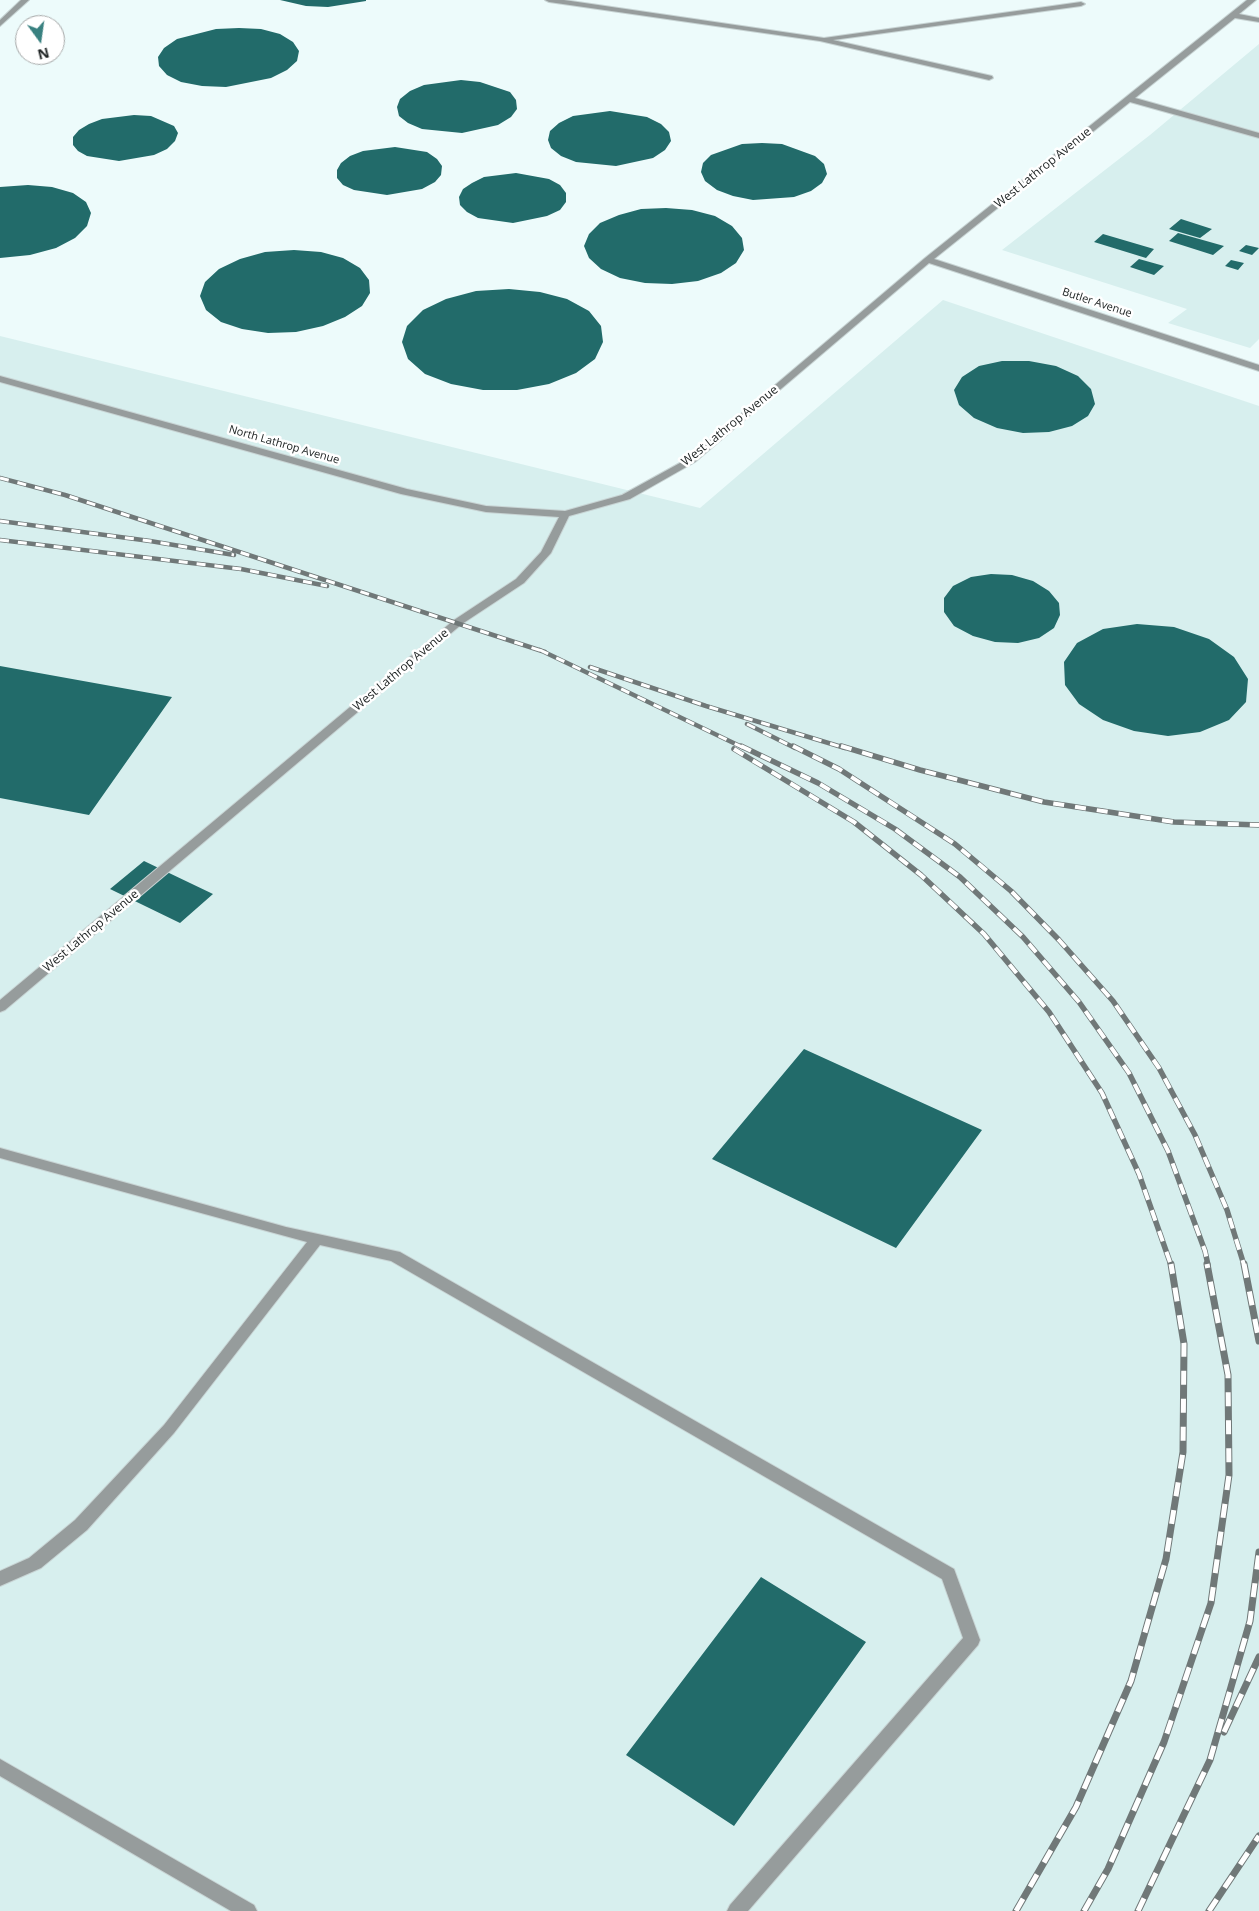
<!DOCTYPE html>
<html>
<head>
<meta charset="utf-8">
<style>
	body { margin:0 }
	#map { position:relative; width:1259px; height:1911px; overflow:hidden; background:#edfbfb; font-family:"Open Sans",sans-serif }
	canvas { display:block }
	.north { position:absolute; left:15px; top:15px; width:50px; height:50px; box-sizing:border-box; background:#fff; border:1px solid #a6a8a8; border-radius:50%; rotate:166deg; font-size:14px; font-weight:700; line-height:20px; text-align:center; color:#202525 }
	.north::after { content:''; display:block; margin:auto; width:18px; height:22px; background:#398180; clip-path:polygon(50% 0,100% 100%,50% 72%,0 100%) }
</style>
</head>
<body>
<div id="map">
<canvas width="1259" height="1911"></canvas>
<div class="north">N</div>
</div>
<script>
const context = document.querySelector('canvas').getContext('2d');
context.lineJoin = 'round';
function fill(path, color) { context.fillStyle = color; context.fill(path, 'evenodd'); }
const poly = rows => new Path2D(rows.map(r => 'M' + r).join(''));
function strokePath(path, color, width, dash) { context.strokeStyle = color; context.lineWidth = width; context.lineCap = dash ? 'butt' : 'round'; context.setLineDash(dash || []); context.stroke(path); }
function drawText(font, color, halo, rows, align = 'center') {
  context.font = font + ' "Open Sans",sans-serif'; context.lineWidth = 5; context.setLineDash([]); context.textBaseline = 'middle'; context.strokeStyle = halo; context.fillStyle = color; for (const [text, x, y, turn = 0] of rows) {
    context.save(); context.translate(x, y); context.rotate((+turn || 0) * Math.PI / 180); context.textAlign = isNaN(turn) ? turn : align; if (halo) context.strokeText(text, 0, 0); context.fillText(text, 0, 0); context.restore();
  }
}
fill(poly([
	[1259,44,1259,339,1250,348,1168,323,1187,309,1002,250,1150,135],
	[943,300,1259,406,1259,1911,0,1911,0,336,700,508]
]), '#d7efee');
fill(poly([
	[280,0,366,0,366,1,328,7,306,6],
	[239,28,261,29,280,34,293,42,299,51,297,61,287,70,271,78,226,87,202,86,181,82,167,75,159,66,158,57,164,48,177,39,216,29],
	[461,80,480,82,510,92,516,100,517,109,511,117,498,125,462,133,422,129,408,123,399,116,397,107,400,99,410,91,424,85],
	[610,111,647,117,661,124,669,132,671,141,665,150,653,158,616,166,576,162,561,156,551,148,548,140,550,131,559,123,573,116],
	[134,115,151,116,174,126,178,133,175,141,167,149,154,155,119,161,87,156,78,151,73,145,73,137,79,130,89,124,102,119],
	[762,143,782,144,815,156,824,164,827,174,822,183,811,191,794,197,753,200,733,196,717,190,705,181,701,172,703,163,711,155,742,144],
	[395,147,427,152,437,159,442,166,441,175,435,182,422,189,387,195,354,190,343,185,337,178,337,170,341,163,350,156,363,151],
	[516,173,549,179,560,185,566,193,566,202,560,210,547,216,513,223,478,218,467,212,460,205,459,197,463,189,472,183,484,177],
	[28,185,52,187,73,193,86,202,91,213,87,226,75,238,56,248,30,255,0,258,0,187],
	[666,208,692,210,715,216,732,226,742,238,744,250,736,263,721,273,698,281,672,284,645,283,620,278,601,269,589,258,584,246,589,234,600,223,619,215,641,209],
	[1181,219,1212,229,1200,238,1169,229],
	[1178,233,1224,246,1213,255,1169,241],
	[1103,234,1154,249,1146,258,1094,242],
	[1246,245,1259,248,1252,255,1239,251],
	[294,250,321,252,343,258,360,268,369,280,370,293,362,306,345,317,323,326,296,332,268,333,242,329,221,322,206,310,200,296,205,282,219,269,240,259,265,252],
	[1139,259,1164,266,1154,275,1130,267],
	[1231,260,1244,263,1238,270,1225,266],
	[509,289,540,292,567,299,589,311,601,326,603,342,595,359,576,373,549,384,517,390,483,390,451,384,425,374,408,359,402,342,407,326,423,310,446,299,476,291],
	[1002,361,1029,361,1056,366,1078,376,1091,389,1095,404,1088,416,1072,426,1049,432,1023,433,997,428,974,418,959,405,954,390,962,377,979,366],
	[991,574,1012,575,1033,581,1049,591,1059,603,1060,615,1054,628,1039,638,1018,643,995,642,973,636,954,626,944,612,944,598,953,586,971,577],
	[1137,624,1174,627,1209,639,1234,657,1248,679,1246,702,1229,720,1200,732,1168,736,1134,731,1103,720,1079,704,1065,685,1064,662,1077,643,1103,629],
	[0,666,172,697,89,815,0,798],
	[144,861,213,894,180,923,110,889],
	[804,1049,982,1130,896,1248,712,1159],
	[761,1577,866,1642,734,1826,626,1755]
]), '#226b6a');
const minor = poly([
	[21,0,29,0,0,26,0,20,21,0],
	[545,0,564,0,824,38,1081,2,1085,4,1081,6,833,40,992,76,993,78,989,80,820,41,549,2,545,0],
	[1247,0,1256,0,1239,14,1259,18,1259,22,1235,18,1135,98,1259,133,1259,138,1130,102,934,259,1259,365,1259,371,929,263,695,462,630,499,569,516,551,553,524,583,462,624,5,1010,0,1012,0,1000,454,620,516,579,541,552,559,517,486,512,401,494,0,382,0,376,407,489,486,506,565,511,622,495,689,458,925,258,1247,0],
	[0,1148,286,1227,400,1252,954,1569,980,1640,978,1645,748,1911,727,1911,730,1905,963,1638,942,1579,391,1261,320,1245,174,1433,87,1530,41,1568,0,1586,0,1571,29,1558,75,1520,164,1425,307,1242,0,1158,0,1148],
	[0,1759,254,1905,257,1911,231,1911,0,1776,0,1759]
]);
strokePath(minor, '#c8d4d4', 2);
fill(minor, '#969c9c');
const railFar2 = poly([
	[0,478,65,495,545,652],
	[0,521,150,541,234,555],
	[0,540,241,569,327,586],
	[540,650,744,748],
	[590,667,706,706,845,748],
	[747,724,795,748]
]);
const railFar1 = poly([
	[741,746,818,783,895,829,960,877,1023,937,1079,1002,1129,1073,1168,1151,1205,1251,1208,1265],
	[793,746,839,769,955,844,1011,891,1059,940,1113,1001,1159,1068,1195,1135,1227,1210,1244,1265],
	[841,746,920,770,1044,802,1174,822,1259,825],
	[734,749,854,822,921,875,984,934,1049,1012,1102,1093,1139,1174,1171,1265]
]);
const rail = poly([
	[1244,1264,1259,1341],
	[1224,1732,1259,1657],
	[1016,1911,1076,1807,1131,1681,1166,1559,1183,1452,1184,1344,1171,1264],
	[1084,1911,1108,1869,1164,1742,1211,1603,1229,1475,1228,1375,1207,1264],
	[1138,1911,1210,1760,1250,1621,1259,1552],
	[1209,1911,1259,1836]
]);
strokePath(railFar2, '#707878', 4.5);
strokePath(railFar1, '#707878', 5.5);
strokePath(rail, '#707878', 7);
strokePath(railFar2, '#fff', 3, [9]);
strokePath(railFar1, '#fff', 4, [11]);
strokePath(rail, '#fff', 5, [14]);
drawText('11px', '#202525', '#fff', [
	["Butler Avenue",1097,303,18],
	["North Lathrop Avenue",284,445,16]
]);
drawText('12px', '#202525', '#fff', [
	["West Lathrop Avenue",1043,168,-39],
	["West Lathrop Avenue",730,426,-39],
	["West Lathrop Avenue",401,670,-40],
	["West Lathrop Avenue",91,931,-40]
]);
</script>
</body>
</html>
